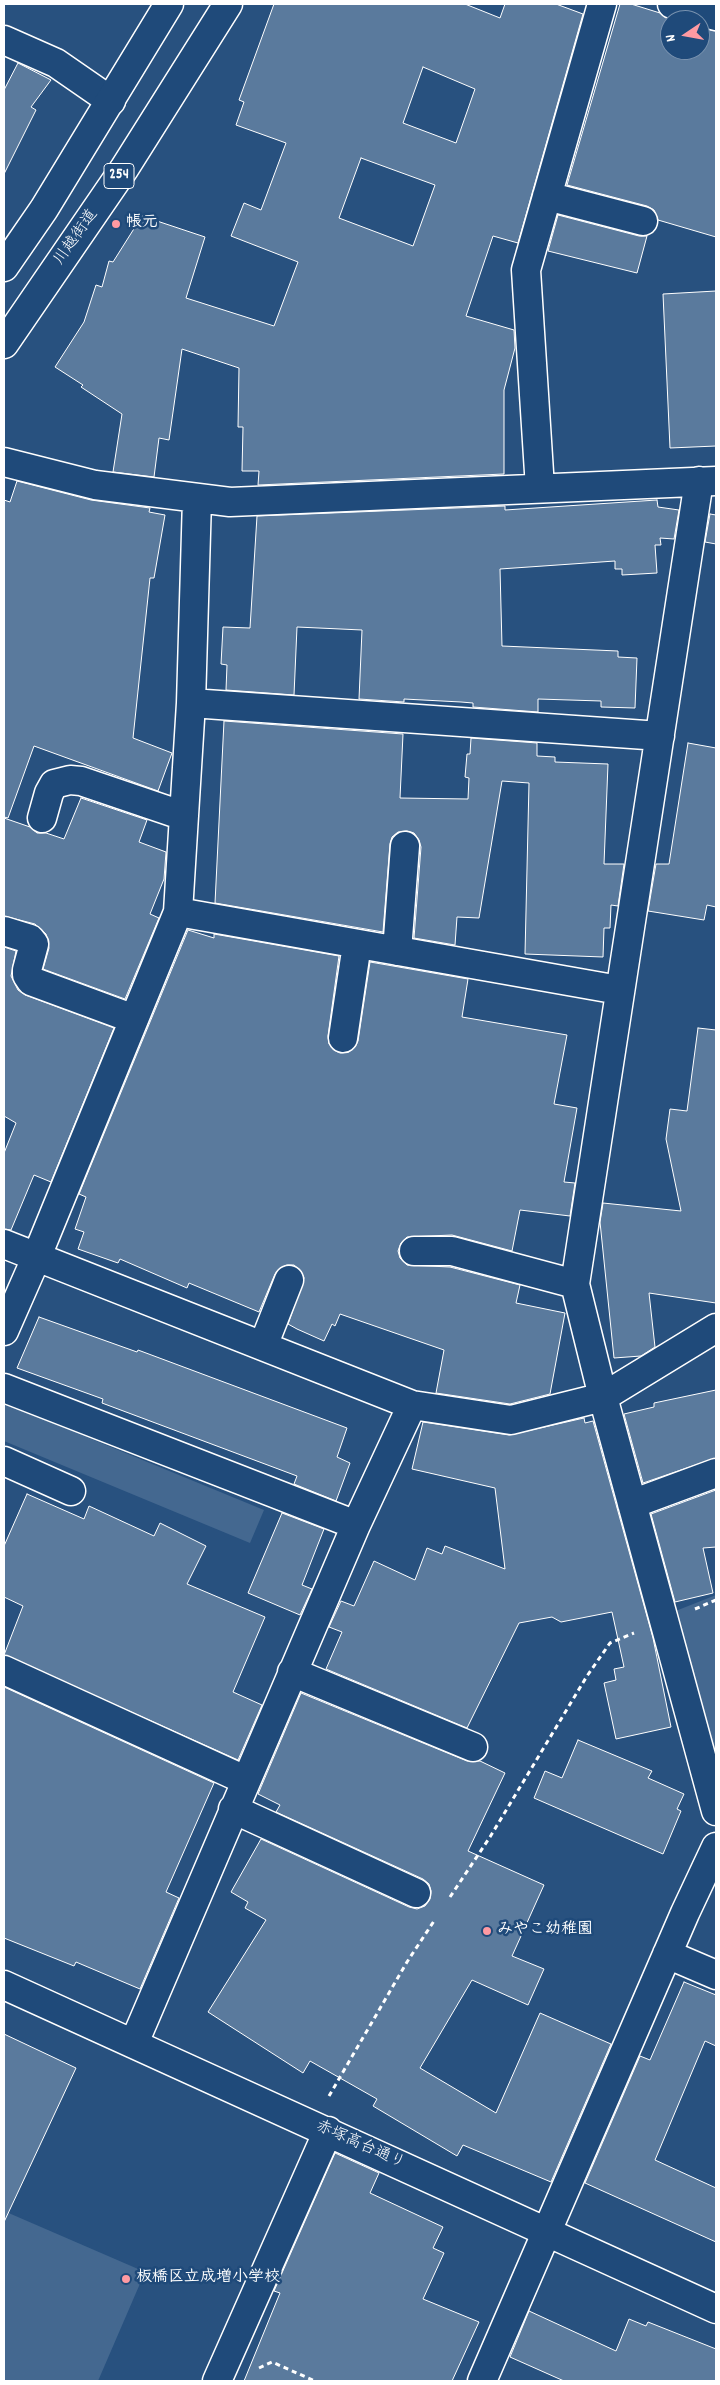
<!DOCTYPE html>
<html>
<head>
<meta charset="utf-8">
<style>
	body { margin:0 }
	#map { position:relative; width:720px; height:2385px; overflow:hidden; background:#28517f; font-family:Dekko,sans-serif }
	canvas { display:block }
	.frame { position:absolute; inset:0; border:5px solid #fff; pointer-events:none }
	.north { position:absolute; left:660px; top:10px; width:50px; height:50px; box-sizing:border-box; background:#1f4a7a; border:1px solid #7992af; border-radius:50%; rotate:258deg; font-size:14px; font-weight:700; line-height:20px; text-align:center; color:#fff }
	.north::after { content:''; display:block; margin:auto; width:18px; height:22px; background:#ff9aa2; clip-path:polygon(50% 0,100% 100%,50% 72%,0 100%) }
</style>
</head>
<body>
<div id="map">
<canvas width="720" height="2385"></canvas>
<div class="frame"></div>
<div class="north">N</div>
</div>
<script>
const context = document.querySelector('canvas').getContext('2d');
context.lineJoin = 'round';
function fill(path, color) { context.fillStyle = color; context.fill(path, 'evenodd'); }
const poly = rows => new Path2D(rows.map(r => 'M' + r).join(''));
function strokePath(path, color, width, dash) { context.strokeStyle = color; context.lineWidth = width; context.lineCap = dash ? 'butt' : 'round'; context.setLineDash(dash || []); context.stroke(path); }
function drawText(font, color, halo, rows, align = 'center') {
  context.font = font + ' Dekko,"Klee One",sans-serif'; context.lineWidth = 5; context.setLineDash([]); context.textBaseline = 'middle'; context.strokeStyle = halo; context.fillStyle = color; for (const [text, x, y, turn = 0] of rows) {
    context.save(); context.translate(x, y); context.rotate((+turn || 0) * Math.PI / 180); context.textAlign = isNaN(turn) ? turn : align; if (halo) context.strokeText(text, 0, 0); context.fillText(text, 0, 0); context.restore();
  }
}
fill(poly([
	[4,1403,264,1510,250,1543,4,1441],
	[716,1595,716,1778,673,1612],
	[4,2211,145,2272,98,2381,4,2381]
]), '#446890');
const building = poly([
	[274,4,465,4,500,18,505,4,556,4,583,14,518,243,493,236,466,316,514,330,515,348,504,390,504,474,258,485,259,471,242,471,243,427,238,427,239,368,182,349,169,440,159,438,154,477,113,472,122,414,81,387,83,385,55,367,84,322,96,285,102,287,109,261,113,262,142,216,205,237,186,298,274,326,298,262,231,236,244,203,261,210,286,143,236,125,244,102,239,100,274,4],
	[423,67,475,89,456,143,403,123,423,67],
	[361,158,435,185,413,246,339,218,361,158],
	[620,4,631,4,660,13,671,20,670,50,700,50,700,28,716,31,716,237,658,220,654,210,647,206,567,185,620,4],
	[18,63,51,80,31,107,36,110,4,174,4,90,18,63],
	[558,215,639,236,647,236,637,273,548,251,558,215],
	[716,291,716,446,670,448,663,294,716,291],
	[17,481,91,500,150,508,149,512,165,515,154,578,150,578,133,738,172,753,158,791,34,746,8,818,4,817,4,500,10,502,17,481],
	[657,500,658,507,679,510,674,539,660,538,661,545,655,545,657,573,622,575,622,569,615,569,615,561,500,569,502,646,618,651,618,657,637,658,635,708,601,707,601,701,538,699,538,712,473,707,473,703,461,702,404,699,404,702,359,699,362,630,297,627,294,695,226,690,227,665,221,664,223,627,250,628,257,516,505,506,505,510,657,500],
	[710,514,716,515,716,544,705,542,710,514],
	[224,721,403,734,400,798,468,799,469,778,465,777,467,754,470,754,471,738,537,743,537,756,555,757,555,762,608,764,604,864,624,864,618,906,611,905,610,928,604,928,603,957,525,954,529,783,502,781,479,918,457,917,455,945,414,938,421,847,419,840,414,833,407,831,398,832,392,837,390,844,383,932,215,903,224,721],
	[688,743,716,748,716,907,707,905,704,920,648,911,656,864,669,864,688,743],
	[81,798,147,820,139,842,166,852,164,879,150,914,159,918,125,999,43,969,49,948,46,934,35,924,4,916,4,818,30,827,37,833,46,833,64,839,81,798],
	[188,930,214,938,214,934,339,956,328,1036,329,1044,334,1050,340,1053,349,1052,355,1047,358,1041,370,962,468,979,462,1017,567,1035,554,1104,577,1108,564,1182,575,1183,570,1216,520,1210,512,1251,452,1235,407,1237,401,1243,398,1251,400,1258,407,1265,450,1267,520,1285,516,1303,565,1313,550,1394,510,1404,436,1393,444,1350,340,1314,335,1326,332,1324,324,1341,297,1329,288,1324,304,1278,301,1271,294,1265,287,1265,280,1268,275,1274,259,1312,189,1283,187,1288,120,1259,118,1263,78,1249,84,1232,75,1229,86,1197,79,1194,188,930],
	[4,947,16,951,11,976,18,990,25,995,114,1028,51,1182,34,1175,11,1230,4,1229,4,1153,16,1123,4,1116,4,947],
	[698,1028,716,1030,716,1303,649,1293,655,1347,641,1356,614,1358,600,1222,603,1203,681,1211,666,1139,670,1109,687,1111,698,1028],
	[39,1317,137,1352,138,1350,347,1428,337,1457,350,1463,336,1501,294,1484,297,1476,102,1403,103,1399,17,1368,39,1317],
	[716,1390,716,1458,643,1483,624,1414,654,1407,654,1403,716,1390],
	[584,1418,585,1423,593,1421,653,1638,671,1727,616,1739,604,1683,616,1680,614,1669,624,1667,612,1612,561,1622,552,1617,519,1623,467,1728,326,1669,342,1632,329,1627,341,1601,354,1606,374,1561,415,1580,427,1548,442,1554,445,1546,505,1569,495,1488,412,1469,423,1422,509,1435,584,1418],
	[716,1490,716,1547,703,1548,713,1593,675,1602,651,1514,716,1490],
	[27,1494,84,1519,89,1506,154,1536,160,1523,206,1546,187,1584,265,1617,233,1692,262,1705,238,1760,4,1655,23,1606,4,1597,4,1546,27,1494],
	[282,1513,324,1529,302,1585,312,1589,300,1615,248,1593,282,1513],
	[4,1687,214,1783,166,1892,179,1898,140,1989,76,1962,74,1966,4,1938,4,1687],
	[301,1693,467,1761,480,1761,505,1773,468,1851,544,1885,512,1956,544,1969,528,2005,472,1980,420,2068,496,2113,540,2013,611,2044,551,2182,463,2145,457,2156,373,2106,377,2099,310,2061,303,2073,208,2012,266,1920,245,1908,248,1902,231,1892,261,1839,409,1907,417,1909,425,1906,430,1899,431,1891,429,1884,423,1879,276,1812,280,1805,258,1794,301,1693],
	[578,1740,652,1771,648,1778,684,1794,677,1809,681,1811,663,1854,534,1798,545,1771,562,1778,578,1740],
	[684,1982,716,1995,716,2046,705,2041,655,2160,716,2188,716,2242,585,2183,640,2056,650,2060,684,1982],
	[4,2034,76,2068,4,2222,4,2034],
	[335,2153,379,2173,370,2193,443,2227,433,2248,444,2253,423,2299,479,2322,452,2381,244,2381,280,2293,274,2291,335,2153],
	[529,2311,616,2351,629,2319,646,2326,648,2322,716,2349,716,2381,564,2381,510,2357,529,2311]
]);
fill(building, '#5a7a9d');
strokePath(building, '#fff', 1);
const minor = poly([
	[672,4,716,16],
	[4,40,56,63,111,101],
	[547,196,643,221],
	[4,462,95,485,230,502,716,481],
	[699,481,575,1284,603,1397,716,1811],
	[540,488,526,270,602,4],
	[191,703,660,736],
	[42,818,49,793,54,784,70,780,81,781,184,816],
	[178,912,619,990],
	[4,931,30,939,34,944,27,970,27,975,31,981,134,1019],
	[397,951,405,846],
	[343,1038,357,944],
	[4,1244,412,1405,511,1420,603,1397,716,1328],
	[414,1251,452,1251,575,1284],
	[4,1331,37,1256,178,912,191,703,197,499],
	[263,1346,289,1280],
	[4,1388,356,1525],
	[4,1461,71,1491],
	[632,1504,716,1473],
	[4,1670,245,1780],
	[292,1672,473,1747],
	[233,1809,416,1893],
	[667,1954,716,1975],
	[4,1985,716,2309],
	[134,2043,356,1525,412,1405],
	[217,2381,328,2131],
	[482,2381,685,1913,716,1847]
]);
const highway = poly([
	[4,267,44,209,169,4],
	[4,344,124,169,228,4]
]);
strokePath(minor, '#fff', 31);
strokePath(highway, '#fff', 31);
strokePath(poly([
	[695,1609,716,1600],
	[450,1897,490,1837,587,1676,610,1643,634,1633],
	[329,2096,407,1962,434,1921],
	[259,2368,272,2362,315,2381]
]), '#fff', 3, [5, 4]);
strokePath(minor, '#1f4a7a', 28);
strokePath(highway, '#1f4a7a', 28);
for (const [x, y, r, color] of [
	[116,224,5,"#ff9aa2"],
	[487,1931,5,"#ff9aa2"],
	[126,2279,5,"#ff9aa2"]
]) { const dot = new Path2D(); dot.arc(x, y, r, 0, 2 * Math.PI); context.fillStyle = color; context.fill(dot); strokePath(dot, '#1f4a7a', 2); }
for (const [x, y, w] of [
	[119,176,30]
]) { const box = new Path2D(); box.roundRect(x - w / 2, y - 12.5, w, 25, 4); context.fillStyle = '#1f4a7a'; context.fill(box); strokePath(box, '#fff', 1); }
drawText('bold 15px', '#fff', null, [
	["254",119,176]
]);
drawText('bold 16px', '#fff', '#1f4a7a', [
	["帳元",126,224],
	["みやこ幼稚園",497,1931],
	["板橋区立成増小学校",136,2279]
], 'left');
drawText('16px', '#fff', '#1f4a7a', [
	["川越街道",77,238,-55],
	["赤塚高台通り",360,2146,24]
]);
</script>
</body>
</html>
